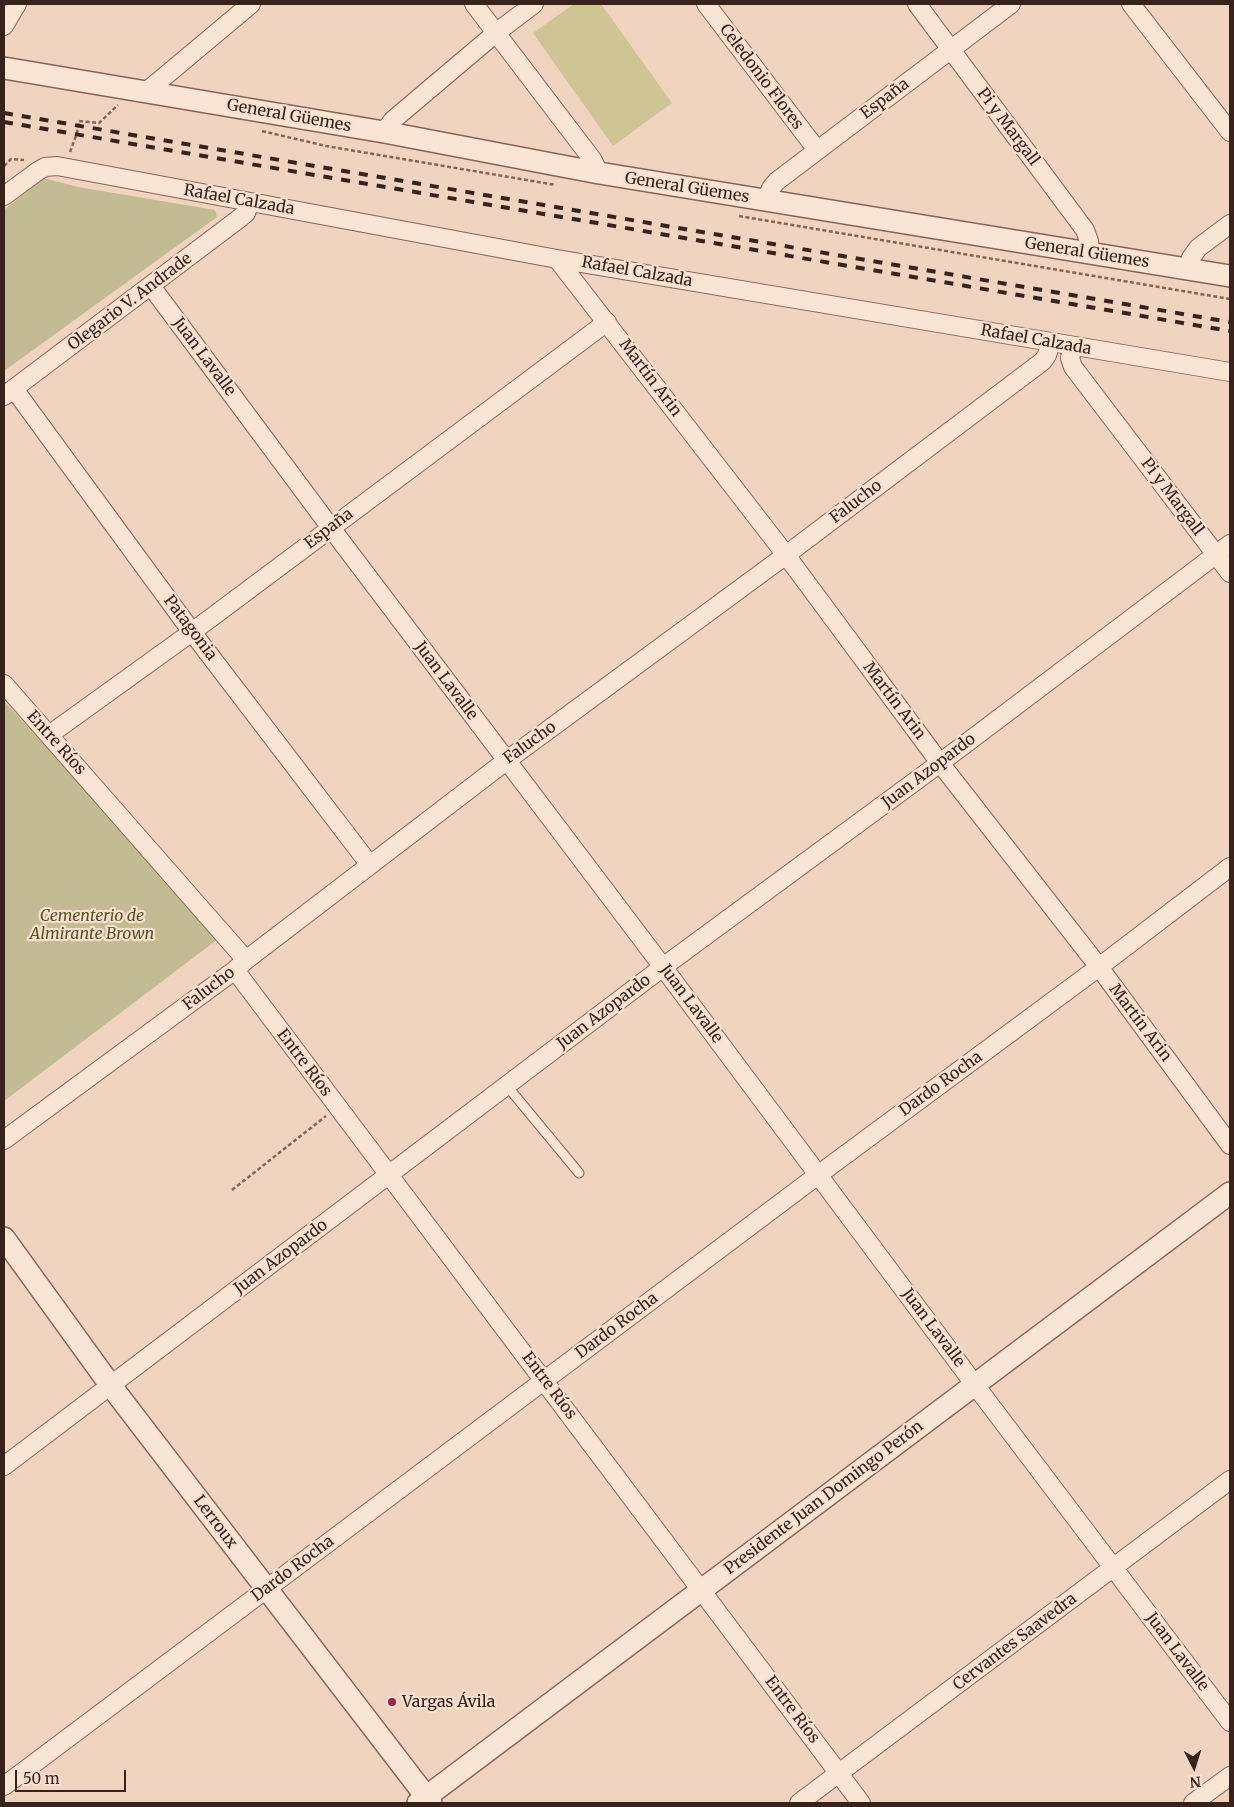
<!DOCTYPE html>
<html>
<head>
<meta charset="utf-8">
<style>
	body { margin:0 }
	#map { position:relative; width:1234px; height:1807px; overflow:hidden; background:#f0d4c0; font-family:Merriweather,serif }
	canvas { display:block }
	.frame { position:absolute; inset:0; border:5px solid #39221c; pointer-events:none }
	.north { position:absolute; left:1169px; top:1742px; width:50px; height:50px; -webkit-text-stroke:4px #f7e0d0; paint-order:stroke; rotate:175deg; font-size:14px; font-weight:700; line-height:20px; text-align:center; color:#39221c }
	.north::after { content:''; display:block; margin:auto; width:18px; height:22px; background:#39221c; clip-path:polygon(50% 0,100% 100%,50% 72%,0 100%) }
	.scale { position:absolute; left:15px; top:1770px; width:111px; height:22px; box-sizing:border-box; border:2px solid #39221c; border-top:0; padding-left:6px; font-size:15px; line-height:18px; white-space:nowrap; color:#39221c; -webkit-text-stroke:4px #f7e0d0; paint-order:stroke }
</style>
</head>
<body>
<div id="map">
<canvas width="1234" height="1807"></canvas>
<div class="frame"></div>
<div class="north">N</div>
<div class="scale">50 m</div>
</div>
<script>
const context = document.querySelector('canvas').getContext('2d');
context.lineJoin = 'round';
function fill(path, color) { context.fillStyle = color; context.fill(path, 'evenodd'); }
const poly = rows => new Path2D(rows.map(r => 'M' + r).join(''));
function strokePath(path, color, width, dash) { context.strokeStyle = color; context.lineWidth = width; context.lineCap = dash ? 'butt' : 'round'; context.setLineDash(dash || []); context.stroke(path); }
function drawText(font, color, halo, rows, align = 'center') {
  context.font = font + ' Merriweather,serif'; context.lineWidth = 4.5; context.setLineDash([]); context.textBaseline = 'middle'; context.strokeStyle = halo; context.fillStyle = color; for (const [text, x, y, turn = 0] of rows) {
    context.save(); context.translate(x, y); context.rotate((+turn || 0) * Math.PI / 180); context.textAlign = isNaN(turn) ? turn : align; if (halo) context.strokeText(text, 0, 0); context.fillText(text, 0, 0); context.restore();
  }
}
fill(poly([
	[574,4,601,4,672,103,613,146,533,33]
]), '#cfc493');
fill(poly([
	[43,178,78,187,215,210,217,217,4,371,4,210],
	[4,701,222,936,4,1101]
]), '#c3bb93');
const service = poly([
	[507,1086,579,1173]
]);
const minor = poly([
	[474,4,592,159,599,173],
	[706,4,817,150],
	[917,4,1085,230,1089,241,1090,254],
	[1131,4,1230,132],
	[4,26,17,4],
	[146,92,251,4],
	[384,132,393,120,497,32,534,4],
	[4,196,38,171,45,167,57,166,557,259,1230,372],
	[766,201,771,188,777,181,1011,4],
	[557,259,786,555,940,763,1099,967,1230,1145],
	[1187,269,1191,258,1198,248,1230,224],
	[151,286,331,528,663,967,975,1385,1230,1722],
	[1073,346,1070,358,1073,367,1230,573],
	[14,389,192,632,370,865],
	[4,396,240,218,246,213,250,202],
	[4,684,246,960],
	[49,735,192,632,607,322],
	[235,970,861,1803],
	[4,1140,235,970,246,960,506,761,786,555,1043,361,1047,355,1051,342],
	[4,1466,663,967,940,763,1230,544],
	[4,1786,818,1175,1099,967,1230,867],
	[799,1803,1230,1480],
	[1193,1803,1230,1776]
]);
const tertiary = poly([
	[4,68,384,132,599,173,1230,276],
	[4,1238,111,1386,431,1803],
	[418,1803,1230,1193]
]);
strokePath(service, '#8a6357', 11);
strokePath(minor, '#8a6357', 20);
strokePath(tertiary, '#8a6357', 24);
strokePath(poly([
	[262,131,326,146,556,185],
	[70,152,77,133,79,121,99,123,118,105],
	[4,166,11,159,24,160],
	[739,216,1230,299],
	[232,1190,326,1116]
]), '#8a6357', 2.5, [4, 2.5]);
strokePath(service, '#fae4d3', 9);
strokePath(minor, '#fae4d3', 18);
strokePath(tertiary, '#fae4d3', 21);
strokePath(poly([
	[4,113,1230,322],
	[4,122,1230,331]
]), '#39221c', 4, [9, 9]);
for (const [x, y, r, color] of [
	[392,1702,5,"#9c2447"]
]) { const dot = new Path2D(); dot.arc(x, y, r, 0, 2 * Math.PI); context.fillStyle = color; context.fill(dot); strokePath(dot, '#f7e0d0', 2); }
drawText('16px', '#39221c', '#f7e0d0', [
	["Celedonio Flores",761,77,53],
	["España",885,99,-37],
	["General Güemes",289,116,10],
	["Pi y Margall",1008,127,53],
	["General Güemes",687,188,9],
	["Rafael Calzada",239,200,10],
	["General Güemes",1087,253,9],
	["Rafael Calzada",637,272,10],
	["Olegario V. Andrade",130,302,-37],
	["Rafael Calzada",1036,340,10],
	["Juan Lavalle",204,357,53],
	["Martín Arin",650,378,53],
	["Pi y Margall",1172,497,53],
	["Falucho",856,502,-37],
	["España",329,529,-37],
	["Patagonia",190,628,53],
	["Juan Lavalle",446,681,53],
	["Martín Arin",894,701,53],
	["Entre Ríos",56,743,48],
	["Falucho",530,743,-36],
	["Juan Azopardo",929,771,-37],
	["Falucho",209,989,-37],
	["Juan Lavalle",691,1004,53],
	["Juan Azopardo",604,1012,-37],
	["Martín Arin",1140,1023,53],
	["Entre Ríos",304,1063,53],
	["Dardo Rocha",941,1084,-36],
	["Juan Azopardo",281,1257,-37],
	["Dardo Rocha",617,1326,-37],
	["Juan Lavalle",933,1328,53],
	["Entre Ríos",549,1386,53],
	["Presidente Juan Domingo Perón",824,1498,-37],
	["Lerroux",215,1522,53],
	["Dardo Rocha",293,1569,-37],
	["Cervantes Saavedra",1015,1642,-37],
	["Juan Lavalle",1177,1652,53],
	["Entre Ríos",792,1710,53]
]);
drawText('italic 16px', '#565422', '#f7e0d0', [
	["Cementerio de",92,916],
	["Almirante Brown",92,934]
]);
drawText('16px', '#39221c', '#f7e0d0', [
	["Vargas Ávila",402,1702]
], 'left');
</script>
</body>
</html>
